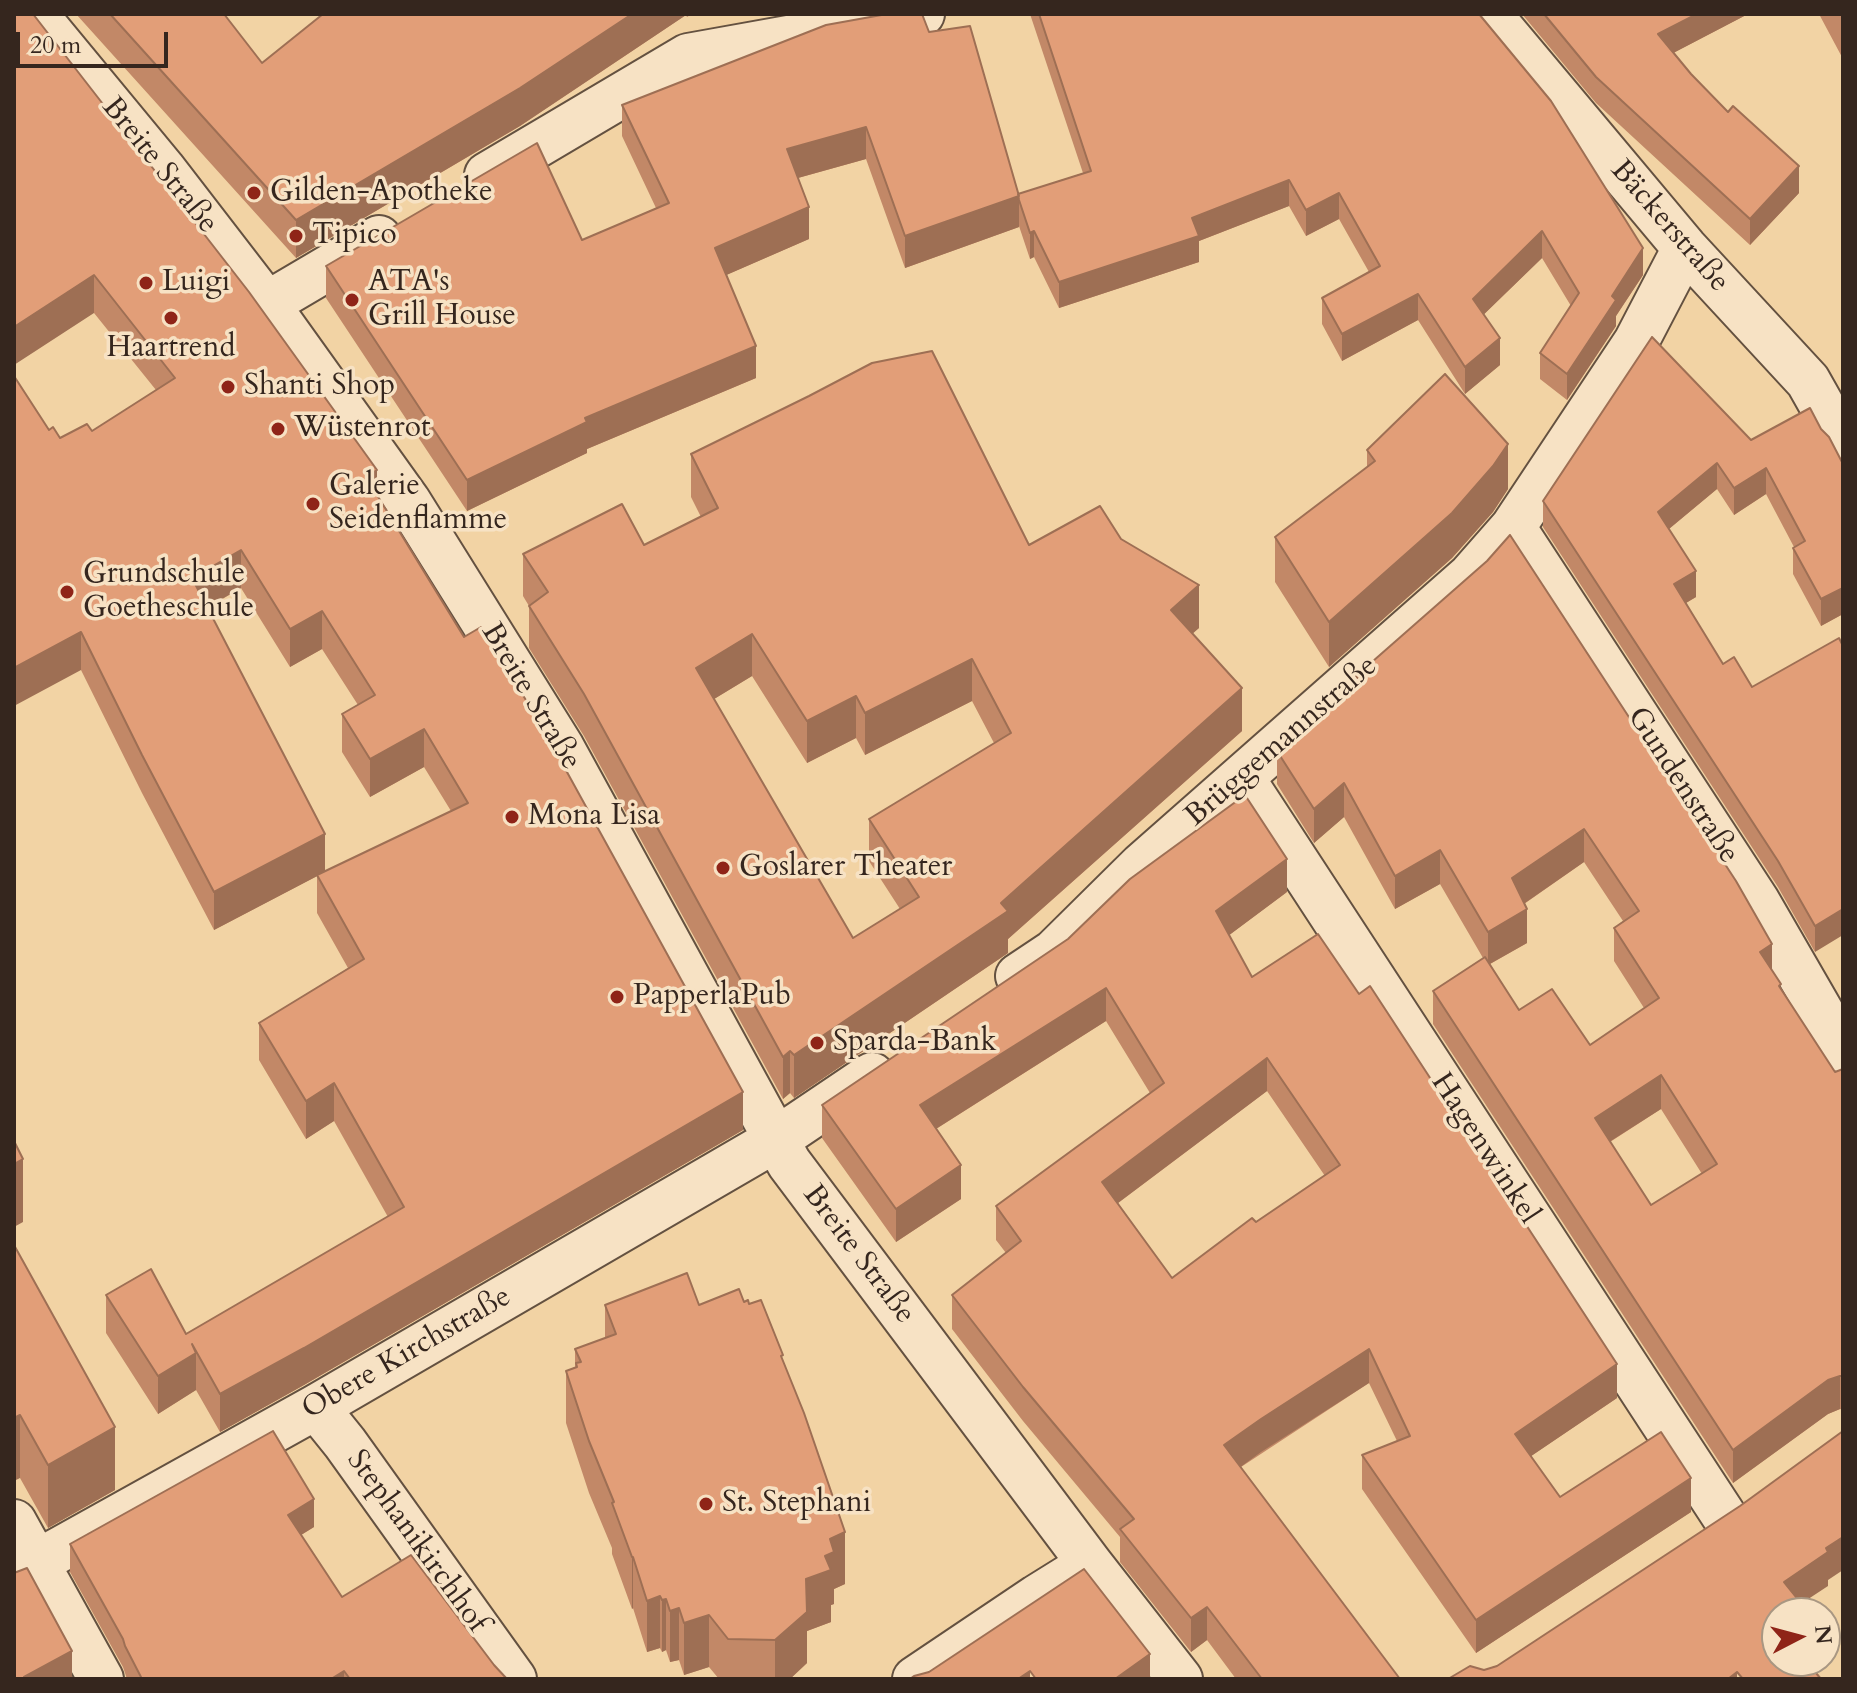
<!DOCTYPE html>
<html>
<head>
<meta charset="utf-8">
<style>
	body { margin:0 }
	#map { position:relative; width:1857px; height:1693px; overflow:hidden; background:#f2d3a4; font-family:Cardo,serif }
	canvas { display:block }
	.frame { position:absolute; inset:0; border:16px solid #35261e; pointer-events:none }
	.north { position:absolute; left:1761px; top:1597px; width:80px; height:80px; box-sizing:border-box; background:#f7e2c4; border:2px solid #a99782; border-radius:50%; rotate:84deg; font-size:22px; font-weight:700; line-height:32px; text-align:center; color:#35261e }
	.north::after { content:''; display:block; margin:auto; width:28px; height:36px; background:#8f2418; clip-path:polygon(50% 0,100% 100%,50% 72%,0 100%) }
	.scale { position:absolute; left:16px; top:32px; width:152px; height:36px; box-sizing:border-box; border:4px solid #35261e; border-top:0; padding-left:10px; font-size:24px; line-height:28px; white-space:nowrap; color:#35261e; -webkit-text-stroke:6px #f7e2c4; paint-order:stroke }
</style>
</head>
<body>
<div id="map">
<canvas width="1857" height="1693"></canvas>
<div class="frame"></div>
<div class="north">N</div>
<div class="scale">20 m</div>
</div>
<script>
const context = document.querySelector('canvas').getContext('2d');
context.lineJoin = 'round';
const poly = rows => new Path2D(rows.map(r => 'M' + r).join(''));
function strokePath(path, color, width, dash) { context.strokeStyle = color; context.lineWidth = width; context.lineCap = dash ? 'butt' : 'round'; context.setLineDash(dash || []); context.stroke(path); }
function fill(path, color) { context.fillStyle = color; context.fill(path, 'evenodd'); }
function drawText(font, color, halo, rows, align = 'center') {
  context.font = font + ' Cardo,serif'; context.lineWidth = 7; context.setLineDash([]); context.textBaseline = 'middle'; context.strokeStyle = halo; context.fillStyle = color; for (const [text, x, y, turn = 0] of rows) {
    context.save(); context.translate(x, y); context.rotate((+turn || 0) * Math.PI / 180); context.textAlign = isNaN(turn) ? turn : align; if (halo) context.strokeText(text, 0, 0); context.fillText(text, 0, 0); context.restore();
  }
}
const street = poly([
	[35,14,163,169,267,304,408,501,562,748,789,1163,1090,1564,1180,1679],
	[1489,14,1685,248,1808,381,1843,443],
	[487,175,688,56,922,14],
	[267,304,379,238],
	[1513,527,1757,901,1843,1050],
	[1242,778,1726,1519],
	[1018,976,1054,952,1142,865,1470,576,1513,527,1636,342,1685,248],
	[316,1407,345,1443,514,1679],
	[14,1522,101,1679],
	[14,1575,316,1407,777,1139,872,1075],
	[915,1679,1037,1597,1090,1564]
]);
strokePath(street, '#645140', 48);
strokePath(street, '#f7e2c4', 44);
fill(poly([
	[14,14,377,495,743,1130,304,1385,220,1432,196,1390,158,1414,106,1333,106,1295,186,1334,388,1217,334,1121,306,1139,259,1060,259,1023,348,968,317,913,317,876,214,930,142,793,81,670,49,430,60,438,92,431,156,390,94,313],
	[241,588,290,667,322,649,358,705,342,714,342,752,370,797,424,767,451,811,325,871,207,608],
	[76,14,224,14,262,63,323,14,692,14,687,17,686,15,520,126,296,258],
	[1030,14,1479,14,1643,275,1616,316,1616,326,1614,329,1567,400,1540,379,1540,353,1571,306,1542,258,1484,314,1500,365,1465,394,1418,320,1342,361,1322,324,1322,298,1369,272,1339,219,1306,236,1289,206,1199,241,1199,262,1059,308,1034,257,1030,259,1019,226,1019,227,905,268,866,159,798,178,809,239,726,275,756,378,587,449,587,453,467,511,326,298,326,266,582,240,656,208,622,136,622,105,929,32,1018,194,1083,173],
	[1522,14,1748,14,1673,53,1691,74,1799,193,1750,245,1596,103],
	[1819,14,1843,14,1843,59],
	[1751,440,1843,464,1843,614,1821,626,1793,574,1793,548,1794,547,1766,494,1734,515,1717,489,1669,529,1696,597,1686,603,1723,664,1752,687,1843,646,1815,952,1778,887,1543,527,1543,501],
	[1367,450,1508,489,1493,512,1452,558,1329,667,1275,582,1275,537,1367,467],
	[691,454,1029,545,1121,539,1199,628,1192,633,1242,731,1008,939,1008,953,794,1098,790,1093,783,1099,584,736,529,648,529,606,523,596,523,554,644,545,701,517,691,497],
	[752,676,807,763,856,738,865,755,972,701,994,743,869,819,869,861,900,909,853,938,714,699],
	[1487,561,1772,970,1781,990,1835,1072,1843,1069,1843,1410,1840,1409,1828,1414,1733,1483,1433,1024,1433,991,1483,958,1440,884,1395,909,1344,817,1314,843,1277,784,1277,751,1356,681,1356,676],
	[1584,862,1623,921,1614,928,1614,961,1644,1008,1590,1045,1519,1010,1490,964,1527,943,1524,904],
	[1661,1109,1702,1174,1651,1205,1610,1142],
	[1287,892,1229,935,1252,977,1617,1398,1531,1456,1560,1497,1691,1512,1476,1653,1362,1489,1362,1455,1397,1441,1369,1383,1241,1467,1400,1679,1236,1679,1207,1640,1191,1652,1120,1562,1120,1537,1023,1421,952,1329,952,1295,1006,1253,996,1240,996,1206,1150,1093,1106,1021,936,1129,961,1199,896,1242,822,1138,822,1105],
	[1267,1091,1325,1176,1172,1278,1118,1203],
	[14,1245,115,1490,48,1528,20,1478],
	[744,1302,749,1304,783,1361,845,1584,834,1589,834,1604,831,1605,831,1622,807,1631,807,1663,790,1679,719,1679,709,1667,684,1675,679,1660,670,1662,666,1650,662,1652,660,1648,647,1652,633,1608,632,1609,612,1554,612,1548,589,1493,566,1423,566,1371,575,1367,575,1349,605,1338,605,1305,699,1305],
	[314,1527,301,1535,342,1597,494,1665,507,1679,127,1679,123,1667,70,1572,70,1544]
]), '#c28867');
fill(poly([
	[632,14,686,14,686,15,520,126,296,258,296,220],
	[1697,14,1748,14,1658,61,1658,34],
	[866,127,866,159,787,181,787,149],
	[1799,166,1799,193,1750,245,1750,219],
	[1289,180,1289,206,1199,241,1199,262,1059,308,1059,282,1192,218],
	[1339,193,1339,219,1306,236,1306,210],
	[1019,196,1019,227,905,268,905,236],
	[809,207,809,239,715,280,715,248],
	[1034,231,1034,257,1030,259,1030,233],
	[1542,231,1542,258,1473,325,1473,299],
	[1643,248,1643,275,1616,316,1616,326,1614,329,1567,400,1567,374,1612,296],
	[94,275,94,313,14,365,14,327],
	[1418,294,1418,320,1342,361,1342,334],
	[1500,338,1500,365,1465,394,1465,367],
	[756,346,756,378,587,449,587,453,467,511,467,480,585,418],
	[1508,444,1508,489,1493,512,1452,558,1329,667,1329,622],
	[1717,463,1717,489,1658,538,1658,512],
	[1766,468,1766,494,1734,515,1734,488],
	[377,470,377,508,366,477],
	[241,550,241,588,192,616,192,578],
	[1696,571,1696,597,1674,610,1674,584],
	[1199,585,1199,628,1171,653,1171,610],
	[1843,588,1843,614,1821,626,1821,599],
	[322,611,322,649,290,667,290,629],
	[81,632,81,670,14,706,14,668],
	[752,634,752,676,696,710,696,668],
	[972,659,972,701,865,755,865,713],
	[1242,688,1242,731,1008,939,1008,953,794,1098,794,1055,1001,903],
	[856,696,856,738,807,763,807,721],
	[424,729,424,767,370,797,370,759],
	[1344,783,1344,817,1314,843,1314,809],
	[1584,829,1584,862,1512,912,1512,878],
	[325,834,325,872,214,930,214,892],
	[1440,850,1440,884,1395,909,1395,876],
	[1287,859,1287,892,1216,945,1216,911],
	[1527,909,1527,943,1488,965,1488,932],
	[1843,909,1843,935,1815,952,1815,926],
	[1772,944,1772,978,1760,952],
	[1106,988,1106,1021,920,1139,920,1105],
	[790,1051,790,1093,783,1099,783,1057],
	[1267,1058,1267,1091,1102,1215,1102,1182],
	[1661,1075,1661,1109,1595,1151,1595,1118],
	[334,1083,334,1121,306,1139,306,1101],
	[743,1092,743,1130,304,1385,220,1432,220,1394],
	[23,1159,23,1222,14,1227,14,1164],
	[961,1165,961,1199,896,1242,896,1209],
	[1369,1349,1369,1383,1261,1452,1224,1479,1224,1445,1261,1419],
	[196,1353,196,1390,158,1414,158,1376],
	[1617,1364,1617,1398,1515,1467,1515,1434],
	[1840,1376,1840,1409,1828,1414,1733,1483,1733,1450,1828,1380],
	[20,1415,20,1478,14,1481,14,1418],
	[115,1427,115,1490,48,1528,48,1465],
	[1691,1478,1691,1512,1476,1653,1476,1620],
	[314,1499,314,1527,288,1543,288,1515],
	[845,1532,845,1584,834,1589,834,1604,831,1605,831,1622,807,1631,807,1663,790,1679,775,1679,775,1640,806,1579,825,1556,830,1539],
	[1843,1537,1843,1570,1828,1580,1828,1586,1787,1613,1784,1582,1826,1548],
	[632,1557,633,1557,633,1608,632,1609],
	[660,1596,660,1648,647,1652,647,1601],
	[666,1599,666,1650,662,1652,662,1600],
	[1207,1607,1207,1640,1191,1652,1191,1618],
	[679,1608,679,1660,670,1662,670,1611],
	[709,1615,709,1667,684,1675,684,1623],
	[72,1651,72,1679,24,1679,24,1677],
	[1150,1654,1150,1679,1115,1679],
	[1796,1661,1821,1661,1821,1662,1800,1679],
	[344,1671,344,1679,331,1679],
	[1030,1671,1030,1679,1018,1679],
	[1737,1672,1737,1679,1728,1679]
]), '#9e6f54');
const building = poly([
	[14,14,33,14,249,292,377,470,366,477,464,637,481,627,540,723,743,1092,304,1348,220,1394,192,1344,196,1353,158,1376,106,1295,151,1269,186,1334,404,1207,334,1083,306,1101,259,1023,364,959,317,875,468,803,424,729,370,759,342,714,375,695,322,611,290,629,241,550,192,578,325,834,214,892,142,755,81,632,14,668,14,376,49,430,53,427,60,438,87,424,92,431,175,378,94,275,14,327,14,14],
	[110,14,224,14,262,63,323,14,632,14,520,88,296,220,110,14],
	[887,14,922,14,929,32,970,26,1019,196,905,236,866,127,787,149,809,207,715,248,756,346,585,418,587,422,467,480,326,266,537,143,582,240,669,203,622,105,826,25,887,14],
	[1039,14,1479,14,1551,101,1643,248,1612,296,1616,300,1614,303,1567,374,1540,353,1579,293,1542,231,1473,299,1500,338,1465,367,1418,294,1342,334,1322,298,1380,266,1339,193,1306,210,1289,180,1192,218,1199,236,1059,282,1034,231,1030,233,1019,200,1018,194,1091,171,1039,14],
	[1544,14,1697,14,1658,34,1691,74,1728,112,1733,106,1799,166,1750,219,1596,77,1544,14],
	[1652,337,1751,440,1810,408,1821,429,1829,437,1843,464,1843,588,1821,599,1793,548,1805,541,1766,468,1734,488,1717,463,1658,512,1696,571,1674,584,1723,664,1734,657,1752,687,1839,638,1843,646,1843,909,1815,926,1778,861,1543,501,1652,337],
	[932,351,1029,545,1100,506,1121,539,1199,585,1171,610,1242,688,1001,903,1008,911,794,1055,790,1051,783,1057,584,694,529,606,548,592,523,554,622,504,644,545,718,508,691,454,809,396,872,363,932,351],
	[752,634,807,721,856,696,865,713,972,659,1011,733,869,819,919,897,853,938,696,668,752,634],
	[1445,374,1508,444,1493,466,1452,513,1329,622,1275,537,1375,461,1367,450,1445,374],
	[1510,535,1736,881,1772,944,1760,952,1781,984,1779,986,1835,1072,1843,1069,1843,1376,1840,1376,1828,1380,1733,1450,1433,991,1485,957,1519,1010,1552,989,1590,1045,1659,998,1614,928,1639,911,1584,829,1512,878,1527,909,1488,932,1440,850,1395,876,1344,783,1314,809,1277,751,1358,679,1356,676,1487,561,1510,535],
	[1661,1075,1717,1164,1651,1205,1595,1118,1661,1075],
	[1245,795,1287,859,1216,911,1252,977,1318,934,1359,994,1370,986,1617,1364,1515,1434,1560,1497,1661,1432,1691,1478,1476,1620,1362,1455,1410,1436,1369,1349,1261,1419,1224,1445,1400,1679,1262,1679,1207,1607,1191,1618,1120,1529,1134,1519,1023,1387,952,1295,1021,1241,996,1206,1164,1083,1106,988,920,1105,961,1165,896,1209,822,1105,1068,939,1130,879,1245,795],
	[1267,1058,1340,1165,1256,1222,1252,1218,1172,1278,1102,1182,1267,1058],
	[14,1141,23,1159,14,1164,14,1141],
	[14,1245,115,1427,48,1465,20,1415,14,1418,14,1245],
	[687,1273,699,1305,739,1289,744,1302,748,1300,749,1304,761,1300,783,1355,781,1356,804,1413,845,1532,830,1539,834,1552,825,1556,831,1570,806,1579,807,1612,775,1640,728,1639,709,1615,684,1623,679,1608,670,1611,666,1599,662,1600,660,1596,647,1601,633,1557,632,1557,612,1503,614,1502,589,1441,566,1371,577,1367,576,1363,581,1362,575,1349,616,1334,605,1305,687,1273],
	[273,1431,314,1499,288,1515,342,1597,411,1555,494,1665,507,1679,350,1679,344,1671,331,1679,142,1679,125,1646,123,1639,70,1544,273,1431],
	[1843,1431,1843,1537,1826,1548,1828,1552,1784,1582,1809,1613,1777,1613,1777,1661,1806,1661,1821,1679,1743,1679,1737,1672,1728,1679,1448,1679,1470,1666,1484,1670,1497,1666,1740,1506,1843,1431],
	[27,1568,72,1651,24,1677,26,1679,14,1679,14,1573,27,1568],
	[1084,1569,1150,1654,1115,1679,1036,1679,1030,1671,1018,1679,910,1679,914,1676,929,1672,1084,1569]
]);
fill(building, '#e29e78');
strokePath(building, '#9e6f54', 2);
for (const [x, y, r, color] of [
	[254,193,8,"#8f2418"],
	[296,236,8,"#8f2418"],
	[146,283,8,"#8f2418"],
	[352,300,8,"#8f2418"],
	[171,318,8,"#8f2418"],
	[228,387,8,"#8f2418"],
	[278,429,8,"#8f2418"],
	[313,504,8,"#8f2418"],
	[67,592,8,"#8f2418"],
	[512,817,8,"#8f2418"],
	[723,868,8,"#8f2418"],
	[617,997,8,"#8f2418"],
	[817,1043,8,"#8f2418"],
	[706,1504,8,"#8f2418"]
]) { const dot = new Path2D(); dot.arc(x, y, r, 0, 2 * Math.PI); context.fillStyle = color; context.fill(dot); strokePath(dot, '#f7e2c4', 3); }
drawText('30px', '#35261e', '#f7e2c4', [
	["Breite Straße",159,166,51],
	["Bäckerstraße",1669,227,49],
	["Breite Straße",530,697,59],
	["Brüggemannstraße",1282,742,-41],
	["Gundenstraße",1682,786,57],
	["Hagenwinkel",1484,1149,57],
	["Breite Straße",858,1255,53],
	["Obere Kirchstraße",407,1354,-30],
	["Stephanikirchhof",416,1542,54]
]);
drawText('30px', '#35261e', '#f7e2c4', [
	["Gilden-Apotheke",270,193],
	["Tipico",312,236],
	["Luigi",162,283],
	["ATA's",368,283],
	["Grill House",368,317],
	["Haartrend",171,349,"center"],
	["Shanti Shop",244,387],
	["Wüstenrot",294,429],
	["Galerie",329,487],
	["Seidenflamme",329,521],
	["Grundschule",83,575],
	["Goetheschule",83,609],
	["Mona Lisa",528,817],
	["Goslarer Theater",739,868],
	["PapperlaPub",633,997],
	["Sparda-Bank",833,1043],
	["St. Stephani",722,1504]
], 'left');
</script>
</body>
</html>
